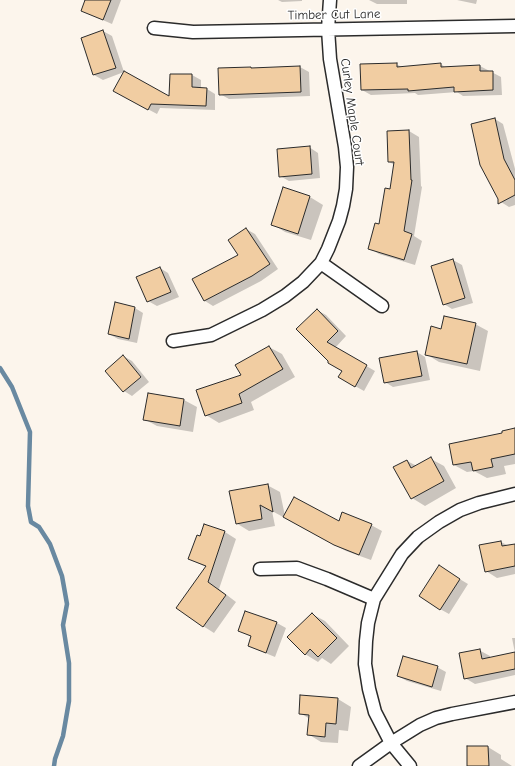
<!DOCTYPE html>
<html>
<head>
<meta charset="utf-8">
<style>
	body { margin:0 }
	canvas { display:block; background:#fcf5ec }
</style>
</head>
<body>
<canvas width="515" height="766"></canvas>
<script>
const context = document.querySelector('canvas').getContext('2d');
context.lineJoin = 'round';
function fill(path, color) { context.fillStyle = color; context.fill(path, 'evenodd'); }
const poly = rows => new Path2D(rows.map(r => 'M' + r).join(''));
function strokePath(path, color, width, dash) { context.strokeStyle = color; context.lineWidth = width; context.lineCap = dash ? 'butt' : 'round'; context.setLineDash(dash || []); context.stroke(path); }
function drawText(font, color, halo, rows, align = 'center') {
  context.font = font + ' "Comic Neue",sans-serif'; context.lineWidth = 3; context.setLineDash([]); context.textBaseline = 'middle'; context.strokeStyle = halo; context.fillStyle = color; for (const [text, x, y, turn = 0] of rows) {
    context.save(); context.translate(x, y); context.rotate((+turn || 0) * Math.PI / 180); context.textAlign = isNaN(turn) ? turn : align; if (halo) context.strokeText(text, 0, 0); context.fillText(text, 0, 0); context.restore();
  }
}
fill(poly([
	[86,0,121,0,112,24,91,15,82,10],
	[278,0,302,0,302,1,282,2],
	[369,0,407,0,407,4,377,4],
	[457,0,477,0,476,4],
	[103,31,112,36,124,72,103,80,94,75],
	[396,64,402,67,441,64,446,68,480,66,501,77,502,95,463,96,457,92,418,95,415,93,371,95,362,90],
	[300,67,309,72,310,96,229,99,220,94,219,69,251,68,254,69],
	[171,75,192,75,201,80,201,89,207,89,215,94,215,110,160,108,157,114,123,96,170,97],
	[495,119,503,124,515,169,515,205,509,207,501,202],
	[409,131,419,137,421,186,422,187,414,236,422,241,415,265,379,254,369,248,380,225,390,190,395,165,389,162],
	[309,147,318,153,320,178,289,181,280,176],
	[284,189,310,197,323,205,311,240,285,232,272,224],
	[246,229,255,234,278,269,261,281,213,306,205,301,239,255],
	[453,260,462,265,473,303,452,309,444,304],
	[160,268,168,273,179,297,157,306,148,301],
	[135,308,143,313,137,343,118,339,109,334],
	[317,310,326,315,346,336,335,348,375,371,364,391,339,377,343,370,329,362],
	[475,324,488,331,480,371,439,362,426,354,442,330],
	[269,347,282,354,295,377,251,402,254,410,219,423,206,415],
	[417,352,425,357,430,380,393,387,385,382],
	[123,356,132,361,149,382,132,396,124,391],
	[148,394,184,400,197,407,193,432,157,426,144,419],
	[515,429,515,464,504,466,506,474,487,478,474,471,467,472,454,465,503,434],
	[431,459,444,466,456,488,425,506,412,498,407,461,417,466],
	[267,485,280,492,285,516,371,525,382,531,371,560,346,551,272,511,275,526,249,531,236,523],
	[205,525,225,532,236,539,219,589,236,602,214,633,203,626,206,567,189,559,200,537],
	[501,542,509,546,515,545,515,574,497,578,486,571],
	[448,572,468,584,449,614,440,609],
	[246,612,277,623,286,628,275,657,258,650,249,645,252,637,239,630],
	[312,614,325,621,349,646,331,664,322,658,318,662,305,654],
	[512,638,515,638,515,675,475,684,465,678,479,650,490,656,490,658,515,653],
	[437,667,446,672,441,691,407,681,398,676],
	[338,699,351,707,348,731,339,730,338,743,321,742,308,734,310,719,300,713],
	[488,747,501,755,501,759,512,766,468,766]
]), '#0003');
strokePath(poly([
	[0,368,12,387,30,432,28,506,31,522,39,527,50,544,62,576,67,604,63,625,69,663,69,701,63,736,55,759,54,766]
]), '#6989a1', 4.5);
const building = poly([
	[85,0,111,0,103,20,81,11,85,0],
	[103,30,116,68,93,75,81,38,103,30],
	[397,63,397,67,441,63,441,67,480,65,480,71,493,71,493,90,454,92,454,87,408,91,408,89,361,90,360,64,397,63],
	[300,66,301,92,219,95,218,68,251,67,251,68,300,66],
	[124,71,169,96,170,74,192,74,192,87,207,88,206,106,151,104,148,110,113,91,124,71],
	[495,118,504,159,515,180,515,195,498,204,498,199,480,165,471,124,495,118],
	[409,130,411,180,412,180,404,231,412,234,404,260,368,249,375,223,379,224,385,188,390,189,394,162,388,162,387,131,409,130],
	[310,146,312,174,279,177,277,149,310,146],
	[283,187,310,196,298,234,271,225,283,187],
	[246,228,270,264,252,276,204,301,192,279,238,255,228,240,246,228],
	[453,259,465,298,443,305,431,266,453,259],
	[160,267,171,292,147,302,136,277,160,267],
	[115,302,135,307,129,339,108,334,115,302],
	[317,309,338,331,327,342,367,365,355,387,338,377,342,371,328,363,328,361,296,329,317,309],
	[444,316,476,323,467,364,425,355,431,326,441,329,444,316],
	[269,346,283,369,239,394,242,403,205,416,196,390,241,375,235,365,269,346],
	[417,351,422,376,384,383,379,358,417,351],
	[123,355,141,377,123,392,105,371,123,355],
	[148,393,184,399,180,426,143,420,148,393],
	[515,428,515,454,491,459,493,467,473,471,471,462,453,465,449,444,502,433,502,431,515,428],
	[431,457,444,481,411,499,393,467,407,460,411,468,431,457],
	[268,484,273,512,260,505,262,519,236,524,229,491,268,484],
	[294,497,339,521,342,512,372,524,359,555,334,545,283,517,294,497],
	[204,524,225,531,208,582,226,595,203,627,176,608,206,566,188,559,197,535,200,536,204,524],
	[501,541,502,546,515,544,515,566,485,572,479,545,501,541],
	[439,565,460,579,440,610,419,596,439,565],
	[245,611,277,622,266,653,248,646,251,636,238,631,245,611],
	[312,613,337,638,318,657,310,649,305,655,287,637,312,613],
	[480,649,482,659,515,652,515,669,464,679,459,653,480,649],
	[403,656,438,666,432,687,397,676,403,656],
	[300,695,338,698,336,724,326,723,325,737,307,735,309,715,299,714,300,695],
	[467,746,488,746,489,766,467,766,467,746]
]);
fill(building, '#f1cda2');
strokePath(building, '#2b2b2b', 1);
const street = poly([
	[154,28,193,32,515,26],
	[321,263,382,306],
	[173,341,211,335,262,310,285,296,303,282,321,263,328,249,339,221,343,206,346,189,347,167,345,147,330,59,328,29,330,0],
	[260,569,297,568,327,579,374,599],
	[359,766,391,743,420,725,436,718,452,714,515,702],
	[410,766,391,743,375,712,369,689,365,664,366,641,368,623,374,599,402,554,418,537,439,522,460,510,479,503,515,494]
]);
strokePath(street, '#2b2b2b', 15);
strokePath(street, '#fff', 12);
drawText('13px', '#2b2b2b', '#fff', [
	["Timber Cut Lane",334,15,-1],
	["Curley Maple Court",352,112,82]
]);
</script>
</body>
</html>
